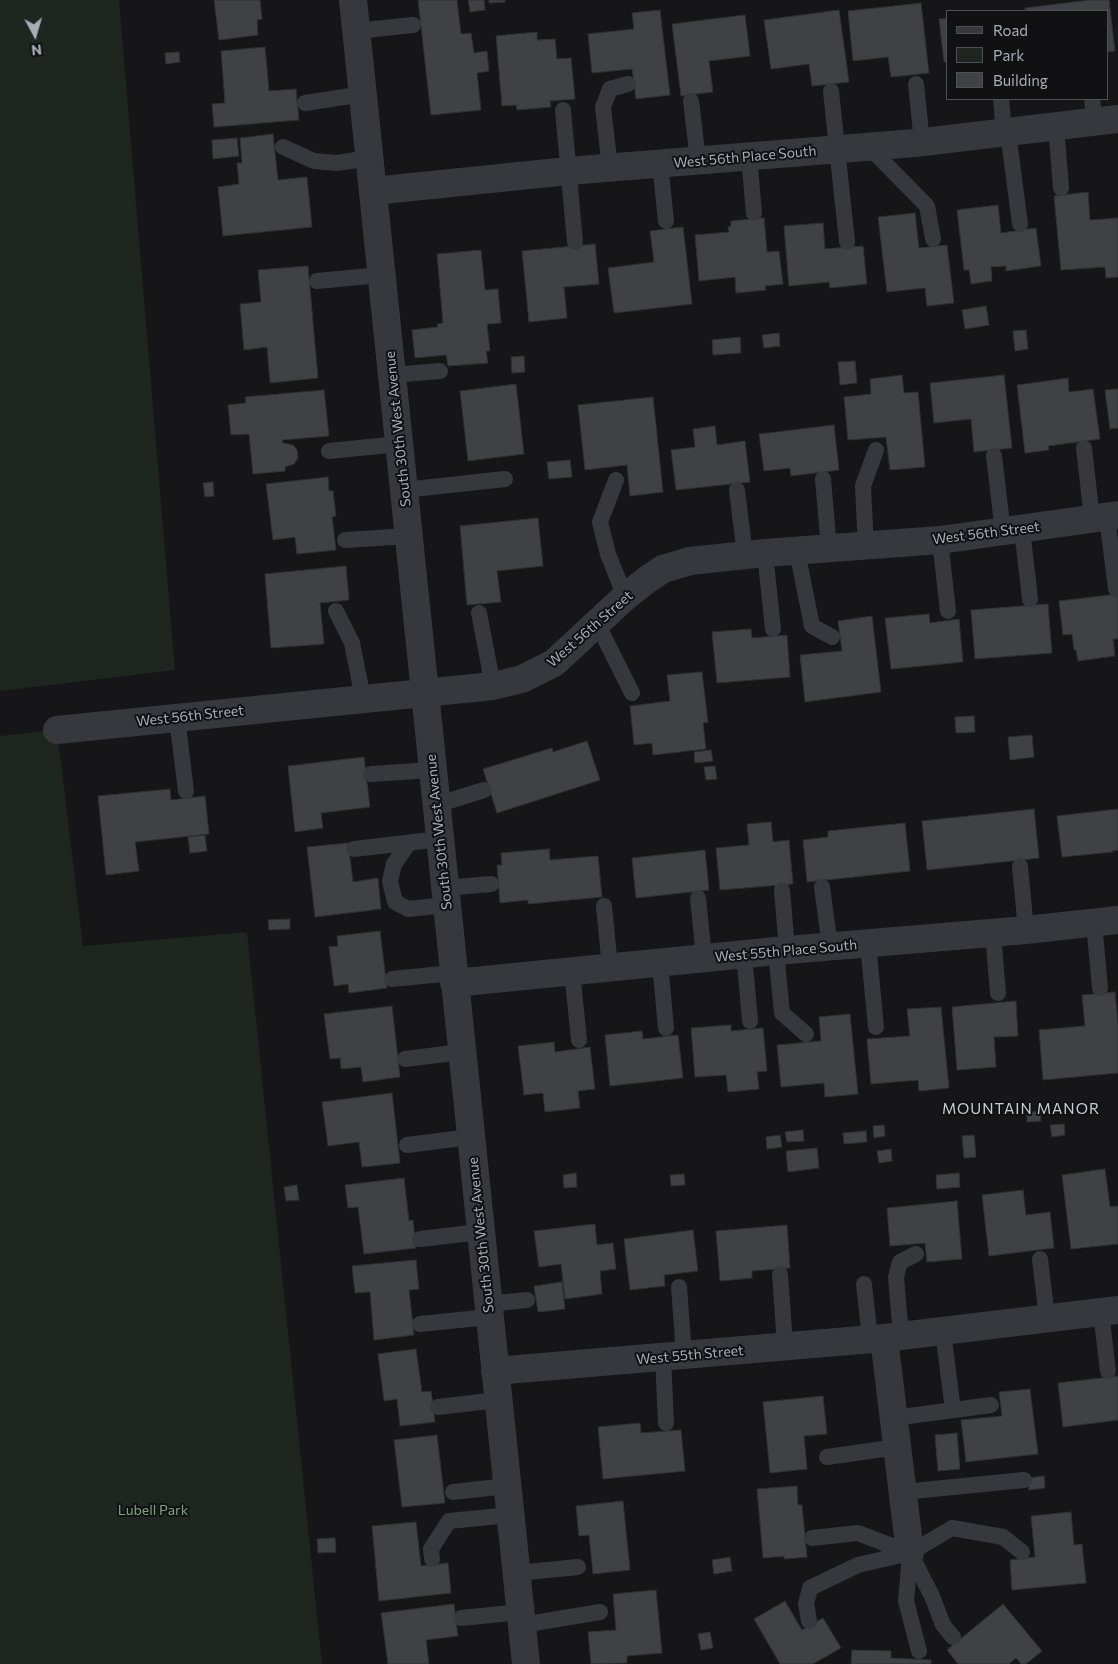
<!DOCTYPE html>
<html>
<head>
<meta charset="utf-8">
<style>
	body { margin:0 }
	#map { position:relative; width:1118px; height:1664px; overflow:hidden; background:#161618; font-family:Commissioner,sans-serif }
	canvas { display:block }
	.legend { position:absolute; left:946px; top:10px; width:162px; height:90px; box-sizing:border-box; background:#111113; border:1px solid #4d4f55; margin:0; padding:6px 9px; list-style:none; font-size:15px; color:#a8adb8 }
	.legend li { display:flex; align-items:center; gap:10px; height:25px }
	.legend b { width:25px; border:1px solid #4d4f55 }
	.north { position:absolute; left:10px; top:10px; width:50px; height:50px; -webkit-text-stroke:4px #111113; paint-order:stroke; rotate:174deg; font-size:14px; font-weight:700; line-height:20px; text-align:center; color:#a8adb8 }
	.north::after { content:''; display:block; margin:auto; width:18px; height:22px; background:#a8adb8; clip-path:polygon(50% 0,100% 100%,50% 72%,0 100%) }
</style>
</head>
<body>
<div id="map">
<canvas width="1118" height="1664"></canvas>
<ul class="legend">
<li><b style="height:6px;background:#37383d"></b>Road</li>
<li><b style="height:14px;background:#1e261f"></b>Park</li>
<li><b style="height:14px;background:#404145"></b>Building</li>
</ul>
<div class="north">N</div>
</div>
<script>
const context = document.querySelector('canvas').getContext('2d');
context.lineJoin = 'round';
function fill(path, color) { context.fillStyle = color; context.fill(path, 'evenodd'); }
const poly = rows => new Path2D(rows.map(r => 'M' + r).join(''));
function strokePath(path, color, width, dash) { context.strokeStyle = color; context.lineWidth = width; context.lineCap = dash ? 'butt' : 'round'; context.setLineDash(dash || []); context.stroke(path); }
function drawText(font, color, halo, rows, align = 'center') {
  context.font = font + ' Commissioner,sans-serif'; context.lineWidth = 4; context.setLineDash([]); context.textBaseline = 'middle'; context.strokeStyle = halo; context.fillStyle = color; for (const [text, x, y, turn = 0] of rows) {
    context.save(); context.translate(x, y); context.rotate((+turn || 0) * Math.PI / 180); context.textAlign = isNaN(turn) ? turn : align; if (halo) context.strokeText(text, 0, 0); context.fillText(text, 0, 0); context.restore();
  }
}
fill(poly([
	[0,0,119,0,175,670,0,691],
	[57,730,83,946,247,932,322,1664,0,1664,0,736]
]), '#1e261f');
const building = poly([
	[214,0,260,0,262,19,257,20,258,35,219,40,214,0],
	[418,0,457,0,461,34,471,33,474,53,487,51,489,71,477,73,481,110,431,115,418,0],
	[468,0,484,0,485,10,470,12,468,0],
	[489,0,505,0,505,2,489,3,489,0],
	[1090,0,1109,0,1115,51,1107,52,1107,11,1025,11,1025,8,1090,0],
	[921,3,929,73,891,77,888,57,853,61,848,11,921,3],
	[660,10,670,95,636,99,632,69,592,73,588,34,634,29,632,13,660,10],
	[839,10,849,82,812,86,809,64,771,69,764,20,839,10],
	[745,15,750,56,709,61,713,92,681,96,672,24,745,15],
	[947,18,947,62,944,62,939,19,947,18],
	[537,32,537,40,555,39,557,59,571,58,575,99,550,101,551,107,517,110,516,105,502,106,496,36,537,32],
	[265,47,269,91,296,89,299,120,214,127,212,104,225,103,221,51,265,47],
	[179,52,180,62,166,64,165,53,179,52],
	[273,134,278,180,307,177,312,227,223,236,218,187,239,184,237,163,242,163,240,138,273,134],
	[237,138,239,156,213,159,212,140,237,138],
	[1088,192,1090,220,1118,218,1118,277,1106,278,1105,267,1061,270,1054,196,1088,192],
	[998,205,1001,233,1036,228,1041,266,1006,271,1006,266,991,267,992,281,971,284,969,270,964,270,957,210,998,205],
	[915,213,919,248,947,245,954,303,927,306,925,288,887,292,878,217,915,213],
	[764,218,767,252,779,251,783,284,765,286,766,290,736,293,735,277,699,281,695,235,729,232,728,227,731,226,731,221,764,218],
	[823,223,825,249,863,246,867,284,830,288,829,282,789,286,784,226,823,223],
	[683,227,692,304,614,313,608,268,654,262,650,231,683,227],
	[595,244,599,284,564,287,567,318,529,322,522,251,595,244],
	[481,250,485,290,498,289,501,323,487,324,490,351,486,351,488,363,448,366,446,355,415,358,412,330,438,327,437,324,443,323,437,254,481,250],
	[308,266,318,378,270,383,267,347,244,350,240,304,261,302,258,270,308,266],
	[986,306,989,325,965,329,962,310,986,306],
	[1026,330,1028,349,1015,351,1013,331,1026,330],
	[779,333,780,346,764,348,762,335,779,333],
	[740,337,741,353,713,355,712,340,740,337],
	[524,356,525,372,512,373,511,357,524,356],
	[855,361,857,383,840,385,838,362,855,361],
	[902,375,904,393,918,392,925,467,890,470,886,437,848,440,844,397,871,394,870,379,902,375],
	[1004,375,1012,448,974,452,971,419,934,423,930,383,1004,375],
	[1068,378,1069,392,1093,389,1100,439,1048,446,1049,450,1025,453,1017,385,1068,378],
	[516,384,524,454,468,461,460,391,516,384],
	[1118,389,1118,428,1110,429,1105,390,1118,389],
	[324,390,329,436,282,440,283,443,293,445,297,450,298,458,294,464,285,467,285,471,253,474,249,434,231,435,228,405,246,403,245,397,324,390],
	[653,397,663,492,630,496,627,465,585,470,578,405,653,397],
	[834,425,839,470,791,476,790,468,764,471,759,434,834,425],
	[715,426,717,445,745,441,750,482,676,490,671,450,695,447,693,429,715,426],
	[570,460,572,477,549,479,547,462,570,460],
	[328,477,329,491,333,491,336,516,332,517,336,550,297,554,295,537,273,540,266,484,328,477],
	[213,482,214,496,205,497,203,483,213,482],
	[538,518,543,566,497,571,501,602,467,605,460,526,538,518],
	[346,566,349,600,320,603,324,644,271,648,265,574,346,566],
	[1118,594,1118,639,1113,639,1115,656,1078,661,1076,650,1074,650,1072,634,1063,635,1059,601,1118,594],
	[1048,604,1052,653,975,659,971,610,1048,604],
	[929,614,930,623,959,619,963,662,891,669,885,618,929,614],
	[872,616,881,692,805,702,800,655,842,651,838,621,872,616],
	[751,629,752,638,787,635,790,677,717,683,712,632,751,629],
	[702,672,708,722,703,723,706,749,653,755,652,743,634,745,630,706,670,701,667,675,702,672],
	[974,716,975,732,956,733,955,717,974,716],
	[1032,735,1034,757,1010,760,1008,737,1032,735],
	[587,741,600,780,497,813,483,769,552,748,553,752,587,741],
	[711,750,713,761,695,763,694,752,711,750],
	[364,757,370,807,321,813,323,828,295,832,288,766,364,757],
	[715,766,717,779,706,780,704,767,715,766],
	[170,789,171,800,205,796,209,834,135,842,139,871,106,875,98,796,170,789],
	[1034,809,1039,858,927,870,922,821,1034,809],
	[1118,809,1118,850,1112,851,1113,852,1062,857,1057,816,1118,809],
	[771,822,773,842,789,840,793,884,720,890,716,848,749,845,747,824,771,822],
	[905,823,910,871,807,882,803,840,828,837,828,831,905,823],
	[205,835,207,851,190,853,188,837,205,835],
	[348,843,353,882,378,878,381,909,315,917,307,847,348,843],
	[549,849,550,860,598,856,602,897,528,904,528,900,500,903,497,865,502,865,501,853,549,849],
	[705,850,709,890,636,898,632,858,705,850],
	[290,919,290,929,269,930,268,920,290,919],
	[380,931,387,988,349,993,348,984,334,986,329,947,338,946,337,936,380,931],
	[1115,992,1118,1023,1118,1073,1043,1080,1039,1030,1085,1026,1082,995,1115,992],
	[1016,1001,1018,1036,994,1037,996,1067,957,1070,952,1007,1016,1001],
	[392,1006,400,1077,363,1082,361,1067,341,1069,340,1058,330,1059,324,1014,392,1006],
	[941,1007,949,1088,919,1091,918,1080,871,1084,867,1039,910,1036,907,1009,941,1007],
	[850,1014,858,1094,825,1097,824,1083,781,1087,777,1045,821,1041,819,1017,850,1014],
	[731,1025,731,1031,763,1028,767,1071,757,1072,759,1089,728,1092,726,1075,695,1077,691,1028,731,1025],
	[642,1031,643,1039,678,1035,683,1078,610,1086,605,1035,642,1031],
	[554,1042,555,1052,590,1047,595,1089,578,1091,580,1108,545,1112,543,1093,524,1095,518,1046,554,1042],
	[392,1093,400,1163,362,1167,359,1142,328,1146,322,1102,392,1093],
	[1040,1111,1041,1121,1027,1122,1027,1112,1040,1111],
	[1064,1124,1065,1135,1052,1137,1050,1125,1064,1124],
	[884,1125,885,1136,874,1138,873,1126,884,1125],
	[803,1130,804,1141,787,1142,785,1132,803,1130],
	[866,1131,867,1142,844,1144,843,1133,866,1131],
	[780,1135,782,1147,767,1149,766,1137,780,1135],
	[974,1135,976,1157,964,1158,962,1136,974,1135],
	[817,1148,819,1168,788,1172,786,1151,817,1148],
	[891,1149,892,1161,879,1163,877,1151,891,1149],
	[1105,1169,1110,1207,1118,1206,1118,1244,1071,1249,1062,1175,1105,1169],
	[576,1173,577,1187,564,1188,563,1175,576,1173],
	[959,1173,960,1187,937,1189,936,1175,959,1173],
	[684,1174,685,1185,671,1186,670,1175,684,1174],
	[404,1178,409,1221,413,1220,416,1248,364,1254,358,1207,348,1208,345,1185,404,1178],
	[297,1185,299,1200,286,1201,284,1187,297,1185],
	[1023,1190,1026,1215,1050,1212,1054,1248,989,1256,982,1195,1023,1190],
	[957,1201,962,1259,927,1262,925,1243,890,1246,887,1208,957,1201],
	[595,1224,597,1245,613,1243,616,1269,600,1271,602,1294,565,1299,561,1264,539,1267,534,1231,595,1224],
	[787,1225,790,1268,752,1271,752,1278,720,1281,716,1231,787,1225],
	[693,1230,698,1271,664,1275,665,1286,630,1290,624,1239,693,1230],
	[416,1260,419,1289,409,1290,414,1335,374,1340,370,1292,355,1293,352,1266,416,1260],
	[562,1282,565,1309,538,1312,534,1286,562,1282],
	[416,1349,422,1392,431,1391,435,1422,400,1426,397,1399,384,1401,378,1354,416,1349],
	[1118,1376,1118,1420,1063,1427,1058,1383,1118,1376],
	[1030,1389,1038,1454,966,1462,961,1420,1002,1416,999,1392,1030,1389],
	[823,1396,827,1434,804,1436,807,1469,770,1473,763,1402,823,1396],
	[640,1423,641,1433,681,1430,685,1471,603,1479,598,1427,640,1423],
	[957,1433,960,1469,938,1471,935,1435,957,1433],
	[437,1435,445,1503,402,1507,394,1440,437,1435],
	[1044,1476,1045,1488,1029,1490,1028,1478,1044,1476],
	[797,1486,798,1505,802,1505,807,1557,784,1559,784,1556,763,1558,757,1489,797,1486],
	[623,1501,630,1570,593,1574,589,1535,579,1536,576,1506,623,1501],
	[1071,1512,1074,1545,1082,1544,1086,1583,1012,1590,1010,1560,1035,1557,1031,1516,1071,1512],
	[416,1522,421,1566,448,1563,451,1593,379,1601,372,1526,416,1522],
	[335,1538,336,1552,318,1553,317,1539,335,1538],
	[730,1557,732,1571,714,1574,712,1560,730,1557],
	[656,1590,662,1653,627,1656,627,1663,591,1664,588,1632,616,1630,613,1594,656,1590],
	[785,1601,802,1630,823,1618,841,1648,813,1664,780,1664,754,1619,785,1601],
	[454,1604,458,1636,426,1640,429,1664,388,1664,381,1613,454,1604],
	[1003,1604,1042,1651,1026,1664,1021,1664,1016,1658,1009,1664,958,1664,947,1650,1003,1604],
	[710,1632,713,1648,701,1650,698,1634,710,1632],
	[852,1650,891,1651,891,1658,931,1660,931,1664,851,1664,852,1650]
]);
fill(building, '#404145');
strokePath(building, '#303034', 1);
strokePath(poly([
	[356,31,413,25],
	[916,84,922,142],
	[831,91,847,242],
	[1001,99,1004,132],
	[1092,99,1095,121],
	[691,101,698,160],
	[305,103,363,94],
	[563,110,575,242],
	[1056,126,1061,188],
	[1008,132,1020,224],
	[868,146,927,206,933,239],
	[283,147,314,161,337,163,369,158],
	[749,156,754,213],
	[660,163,666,221],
	[610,168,603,107,610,89,628,84],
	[317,281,381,275],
	[392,375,440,371],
	[1084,448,1092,519],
	[329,451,399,444],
	[994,456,1003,532],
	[823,479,829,548],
	[616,480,600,522,608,554,625,597],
	[404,490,505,479],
	[737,490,745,555],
	[1107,517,1116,589],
	[1022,529,1030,599],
	[345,540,409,536],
	[940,540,948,611],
	[866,546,863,486,876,450],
	[797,551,812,626,832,637],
	[765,553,773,629],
	[336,611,352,643,363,698],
	[479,613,493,686],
	[597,623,632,693],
	[177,718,186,791],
	[371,774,432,770],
	[436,805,484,790],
	[409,843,394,864,390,881,395,902,408,909,446,905],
	[354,849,440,839],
	[1020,866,1026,930],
	[822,887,830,947],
	[445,888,491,884],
	[782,890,787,950],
	[698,898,704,958],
	[604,906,610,967],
	[1094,923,1100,988],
	[993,933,998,993],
	[868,944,876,1027],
	[776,951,782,1013,806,1034],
	[744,954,750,1021],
	[660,963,666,1028],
	[572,971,579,1040],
	[392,979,453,973],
	[405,1059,461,1052],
	[407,1145,470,1137],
	[420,1239,480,1232],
	[1040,1259,1047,1318],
	[780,1274,785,1346],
	[864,1284,870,1339],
	[679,1287,684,1355],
	[488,1304,527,1300],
	[1101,1312,1108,1371],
	[420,1324,489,1317],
	[943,1331,953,1410],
	[901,1336,896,1277,900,1262,916,1254],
	[663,1357,666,1423],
	[438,1407,498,1400],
	[894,1418,991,1405],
	[827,1457,897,1447],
	[453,1492,507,1486],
	[903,1492,1024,1480],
	[812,1538,858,1533,910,1553,932,1596,943,1625,953,1637],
	[910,1553,906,1601,919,1651],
	[432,1559,431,1549,449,1521,510,1515],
	[517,1573,578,1567],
	[461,1618,521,1612],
	[809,1621,806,1604,810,1588,858,1565,910,1553,952,1528,1003,1537,1022,1552],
	[522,1625,600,1612]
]), '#37383d', 16);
strokePath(poly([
	[353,0,526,1664],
	[373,191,568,171,915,143,1117,119],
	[57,730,493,686,522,679,554,663,625,597,648,579,663,569,690,561,765,553,940,540,1118,515],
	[454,983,776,951,1026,930,1118,920],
	[884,1338,910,1553],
	[495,1371,884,1338,1118,1310]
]), '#37383d', 28);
drawText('14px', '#a8adb8', '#111113', [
	["West 56th Place South",745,157,-5],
	["South 30th West Avenue",398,429,-96],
	["West 56th Street",986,533,-7],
	["West 56th Street",590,629,-41],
	["West 56th Street",190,716,-6],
	["South 30th West Avenue",439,832,-96],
	["West 55th Place South",786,951,-5],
	["South 30th West Avenue",481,1235,-96],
	["West 55th Street",690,1355,-5]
]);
drawText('14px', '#7fa381', '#111113', [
	["Lubell Park",153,1510]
]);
context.letterSpacing = '1px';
drawText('15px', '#c9ccd4', '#111113', [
	["MOUNTAIN MANOR",1021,1109]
]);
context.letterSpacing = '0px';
</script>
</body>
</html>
